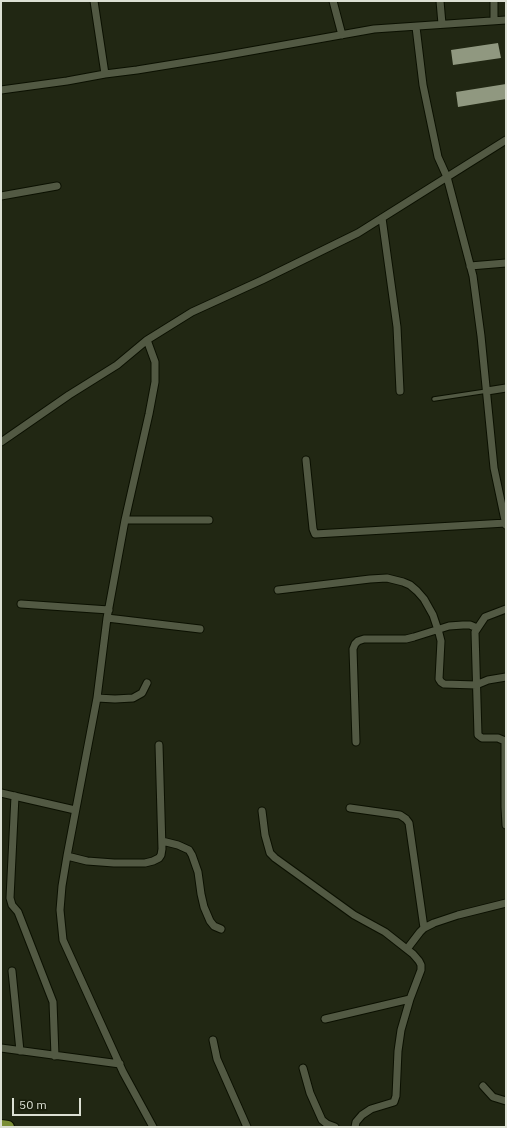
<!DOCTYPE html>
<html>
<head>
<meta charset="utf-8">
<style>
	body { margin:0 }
	#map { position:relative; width:507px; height:1128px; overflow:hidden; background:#212713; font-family:"IBM Plex Sans",sans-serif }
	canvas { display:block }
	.frame { position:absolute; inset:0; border:2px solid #dce0d4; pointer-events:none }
	.scale { position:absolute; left:12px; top:1098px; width:69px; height:18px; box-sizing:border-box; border:2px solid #dce0d4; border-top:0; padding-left:5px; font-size:12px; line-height:14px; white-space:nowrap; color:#dce0d4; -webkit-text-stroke:3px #181d0a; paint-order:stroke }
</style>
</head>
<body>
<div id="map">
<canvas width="507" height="1128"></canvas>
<div class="frame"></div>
<div class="scale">50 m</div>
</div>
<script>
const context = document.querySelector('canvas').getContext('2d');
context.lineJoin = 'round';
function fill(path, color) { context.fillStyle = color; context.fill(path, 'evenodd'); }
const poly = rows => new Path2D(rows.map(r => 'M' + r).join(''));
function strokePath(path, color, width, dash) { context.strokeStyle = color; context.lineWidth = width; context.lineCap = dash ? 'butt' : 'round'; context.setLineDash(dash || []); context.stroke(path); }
fill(poly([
	[498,43,501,58,453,65,451,50],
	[506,84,506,99,458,107,456,92]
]), '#909880');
const lane = poly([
	[434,399,487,391]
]);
const street = poly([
	[94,1,105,74],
	[333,1,342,35],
	[440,1,442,24],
	[494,1,494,20],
	[416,27,423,85,438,157,447,177,473,276,481,336,494,468,506,525],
	[1,90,67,81,105,74,137,70,217,57,374,29,506,20],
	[1,196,57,186],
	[382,218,397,327,400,391],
	[470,266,506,263],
	[147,340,155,362,155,382,149,414,125,520,107,618,97,698,67,856,62,886,60,910,63,940,123,1072,153,1127],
	[487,391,506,388],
	[1,442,69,395,117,365,147,340,192,312,262,280,358,233,506,140],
	[306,460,313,529,315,534,506,523],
	[125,520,209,520],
	[278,590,370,579,387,578,403,582,410,585,417,591,424,599,433,615,439,633,441,641,439,679,441,682,444,684,476,685,488,680,506,677],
	[21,604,109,610],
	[506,609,485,617,475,632,478,735,482,738,498,738,505,741,505,807,506,825],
	[107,618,200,629],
	[97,698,115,699,133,698,142,693,147,683],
	[356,742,353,649,355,644,358,641,364,639,406,639,414,637,449,626,463,625,470,625,477,628],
	[1,793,75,810],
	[15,796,10,898,12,905,18,912,53,1002,55,1056],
	[350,808,400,815,406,819,409,823,424,928],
	[262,811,265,835,270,853,275,858,354,915,385,932,413,954,419,961,421,965,421,970,410,999,401,1030,398,1051,396,1096,394,1102,371,1109,362,1115,356,1122,355,1127],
	[162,841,178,845,189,850,192,855,198,872,201,894,204,907,210,921,214,926,221,929],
	[67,856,87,861,114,863,145,863,153,861,159,858,161,855,162,849,159,745],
	[407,949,420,932,424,928,434,923,458,915,506,903],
	[12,971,20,1051],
	[325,1019,410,999],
	[213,1040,217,1059,247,1127],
	[1,1048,120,1064],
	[303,1068,310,1093,322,1120,327,1124,335,1127],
	[483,1086,493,1097,506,1101]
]);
const primary = poly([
	[1,1126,8,1127]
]);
strokePath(lane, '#0b1001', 5.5);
strokePath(street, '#0b1001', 9);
strokePath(primary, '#0b1001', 14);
strokePath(lane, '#525943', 3.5);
strokePath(street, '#525943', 7);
strokePath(primary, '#7a8e35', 12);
</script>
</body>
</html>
